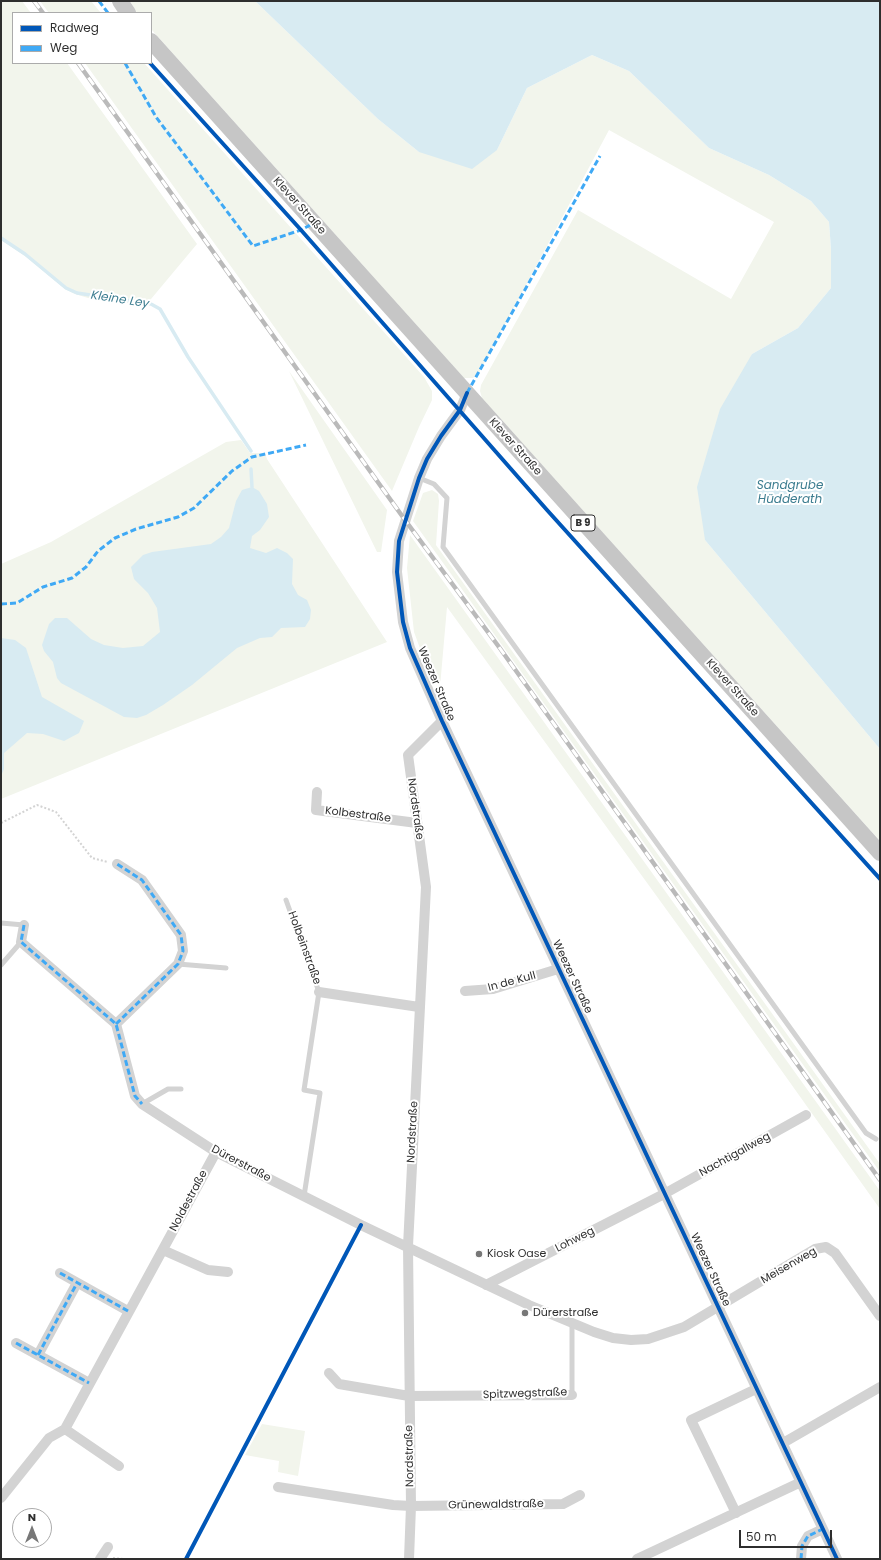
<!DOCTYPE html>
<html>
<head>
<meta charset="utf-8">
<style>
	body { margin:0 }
	#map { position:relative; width:881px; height:1560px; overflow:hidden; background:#fff; font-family:Poppins,sans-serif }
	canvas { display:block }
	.frame { position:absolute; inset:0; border:2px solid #2e2e2e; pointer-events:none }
	.legend { position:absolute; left:12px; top:12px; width:140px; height:52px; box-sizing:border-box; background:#fff; border:1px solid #ababab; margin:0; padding:5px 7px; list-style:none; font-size:12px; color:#2e2e2e }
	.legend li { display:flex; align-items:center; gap:8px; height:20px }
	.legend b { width:20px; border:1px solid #ababab }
	.north { position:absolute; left:12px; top:1508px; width:40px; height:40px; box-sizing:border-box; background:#fff; border:1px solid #ababab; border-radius:50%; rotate:0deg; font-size:11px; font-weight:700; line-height:16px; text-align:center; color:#2e2e2e }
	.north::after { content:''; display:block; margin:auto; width:14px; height:18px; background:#777; clip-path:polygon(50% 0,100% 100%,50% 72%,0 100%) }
	.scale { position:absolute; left:739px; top:1530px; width:93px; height:18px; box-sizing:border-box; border:2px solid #2e2e2e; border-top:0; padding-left:5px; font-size:12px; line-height:14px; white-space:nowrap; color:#2e2e2e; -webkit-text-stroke:3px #fff; paint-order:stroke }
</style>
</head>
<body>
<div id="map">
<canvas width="881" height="1560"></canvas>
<div class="frame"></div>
<ul class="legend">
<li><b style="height:5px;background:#0057b8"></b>Radweg</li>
<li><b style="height:5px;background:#3fa9f5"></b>Weg</li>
</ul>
<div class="north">N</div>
<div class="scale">50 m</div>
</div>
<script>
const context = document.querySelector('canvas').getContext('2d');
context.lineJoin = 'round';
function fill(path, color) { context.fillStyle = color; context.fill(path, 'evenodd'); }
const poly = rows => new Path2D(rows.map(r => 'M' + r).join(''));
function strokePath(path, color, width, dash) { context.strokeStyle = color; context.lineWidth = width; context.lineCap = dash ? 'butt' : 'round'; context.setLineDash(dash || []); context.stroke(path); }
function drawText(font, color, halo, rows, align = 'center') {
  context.font = font + ' Poppins,sans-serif'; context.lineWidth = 4; context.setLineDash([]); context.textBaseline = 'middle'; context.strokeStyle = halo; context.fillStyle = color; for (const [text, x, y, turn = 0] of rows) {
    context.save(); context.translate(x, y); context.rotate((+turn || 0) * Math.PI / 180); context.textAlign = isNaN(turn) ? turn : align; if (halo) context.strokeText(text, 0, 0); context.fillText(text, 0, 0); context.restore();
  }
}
fill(poly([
	[1,1,22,1,31,13,13,13,13,63,67,63,197,244,146,305,88,298,75,294,65,289,25,256,1,240],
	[40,1,91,1,101,13,49,13],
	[130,1,255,1,378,119,419,152,497,150,527,88,592,55,629,71,709,148,769,175,811,201,829,222,831,249,831,288,798,328,752,354,705,540,880,749,880,841,482,398,480,391,481,385,578,210,731,299,774,222,609,130,480,371,473,378,464,378,151,29,151,13,137,13],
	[85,63,144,63,424,377,432,391,432,400,419,427,392,491],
	[289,371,387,510,381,552,377,552],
	[241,440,250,453,265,453,267,459,387,642,1,799,1,564,51,542,226,442],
	[432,490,438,494,439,501,436,545,880,1164,880,1172,413,521,423,493],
	[410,535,880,1191,880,1209,695,949,447,607,440,687,434,675,433,684,414,632,407,568],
	[262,1424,305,1431,298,1476,278,1472,279,1461,245,1455]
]), '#f2f5ec');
fill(poly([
	[255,1,880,1,880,749,705,540,697,487,720,409,752,354,798,328,831,288,831,249,829,222,811,201,769,175,709,148,629,71,592,55,527,88,497,150,472,169,419,152,378,119],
	[252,487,259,491,267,504,269,517,260,530,252,536,250,548,266,553,277,548,287,553,293,559,292,584,298,595,307,600,311,610,310,619,305,627,281,628,272,637,260,638,237,648,192,685,163,705,146,715,137,718,124,717,61,683,57,678,53,662,44,651,42,645,49,624,55,618,67,618,91,639,104,645,123,648,143,646,160,632,157,608,148,593,134,579,131,567,143,555,152,552,211,544,221,537,229,528,236,501,242,490],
	[1,638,15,640,26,648,42,697,84,721,79,733,64,741,43,734,27,733,4,753,4,769,1,776]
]), '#d8ebf2');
strokePath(poly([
	[1,238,25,254,66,288,77,293,151,304,160,309,188,357,251,451],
	[251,469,252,487]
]), '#d8ebf2', 3.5);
strokePath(poly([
	[1,823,37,805,56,812,92,858,108,862],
	[113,1558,123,1559]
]), '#d3d3d3', 2, [2, 2]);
strokePath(poly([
	[419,478,434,484,447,498,443,547,866,1133,876,1139],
	[286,900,319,992,304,1090,320,1093,304,1196],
	[1,923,24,925],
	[178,964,226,968],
	[1,965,21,942],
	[142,1104,168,1089,181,1089],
	[572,1323,572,1395]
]), '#d3d3d3', 5);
strokePath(poly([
	[467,393,460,410,441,436,427,459,419,478,399,541,397,572,403,622,410,648,442,721,837,1559],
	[317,792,316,810,417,823],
	[24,925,21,942,116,1024,135,1096,142,1104,216,1152,361,1225,529,1305,594,1332,613,1338,631,1340,648,1339,684,1327,815,1249,826,1247,835,1253,880,1316],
	[465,991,493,989,558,969],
	[319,992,419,1007],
	[116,1024,178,964,183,951,181,935,142,880,117,864],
	[163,1250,208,1270,228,1272],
	[60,1273,128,1311],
	[486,1285,664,1194,806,1115],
	[16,1343,89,1383],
	[38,1355,77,1283],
	[329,1373,339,1384,409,1396,572,1395],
	[783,1443,880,1387],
	[119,1466,65,1429,216,1152],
	[278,1487,393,1505,411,1506,563,1504,580,1495],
	[1,1498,49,1438,65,1429],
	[736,1513,691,1420,756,1389],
	[100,1559,108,1547],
	[409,1559,411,1506,408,1246,426,887,408,755,442,721],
	[637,1559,801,1482],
	[801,1559,802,1546,808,1536,823,1529]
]), '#d3d3d3', 10);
strokePath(poly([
	[120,1,128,13],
	[151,41,880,853]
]), '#c6c6c6', 16);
const rail = poly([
	[34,1,43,13],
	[78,63,405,520,499,647,880,1180]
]);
strokePath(rail, '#bababa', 4.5);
strokePath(rail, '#fff', 3, [9]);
strokePath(poly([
	[99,1,108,13],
	[125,63,156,117,253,246,301,230,314,223],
	[467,393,600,156],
	[1,604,17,603,43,587,72,578,86,567,98,551,115,538,136,529,178,517,194,508,232,471,252,457,306,445],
	[24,925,21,942,116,1024,135,1096,142,1104],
	[116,1024,178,964,183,951,181,935,142,880,117,864],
	[60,1273,128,1311],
	[16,1343,89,1383],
	[38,1355,77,1283],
	[801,1559,802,1546,808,1536,823,1529]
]), '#3fa9f5', 3, [6, 3]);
strokePath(poly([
	[150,63,301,230,547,510,880,879],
	[467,393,460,410,441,436,427,459,419,478,399,541,397,572,403,622,410,648,442,721,837,1559],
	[186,1559,361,1225]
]), '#0057b8', 4);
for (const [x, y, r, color] of [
	[479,1254,4,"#777"],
	[525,1313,4,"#777"]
]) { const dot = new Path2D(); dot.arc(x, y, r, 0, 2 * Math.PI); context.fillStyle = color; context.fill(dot); strokePath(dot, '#fff', 1.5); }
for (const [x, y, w] of [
	[583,523,24]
]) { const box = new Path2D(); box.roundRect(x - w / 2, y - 8, w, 16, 3); context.fillStyle = '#fff'; context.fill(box); strokePath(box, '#2e2e2e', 1); }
drawText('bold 10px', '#2e2e2e', null, [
	["B 9",583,523]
]);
drawText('11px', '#2e2e2e', '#fff', [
	["Klever Straße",299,206,48],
	["Klever Straße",515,447,48],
	["Weezer Straße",436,684,67],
	["Klever Straße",732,688,48],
	["Nordstraße",415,809,82],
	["Kolbestraße",358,815,7],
	["Holbeinstraße",304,948,70],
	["Weezer Straße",572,977,65],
	["In de Kull",512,982,-15],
	["Nordstraße",413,1132,-87],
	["Nachtigallweg",735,1155,-29],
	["Dürerstraße",241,1164,28],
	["Noldestraße",189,1201,-62],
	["Lohweg",575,1240,-27],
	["Meisenweg",789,1266,-30],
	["Weezer Straße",710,1270,65],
	["Spitzwegstraße",525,1394,-2],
	["Nordstraße",410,1456,-91],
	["Grünewaldstraße",496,1505,-1]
]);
drawText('11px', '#2e2e2e', '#fff', [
	["Kiosk Oase",487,1254],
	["Dürerstraße",533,1313]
], 'left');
drawText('italic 12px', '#3c7d90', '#fff', [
	["Kleine Ley",120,300,9],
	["Sandgrube",790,486],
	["Hüdderath",790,500]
]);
</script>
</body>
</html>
